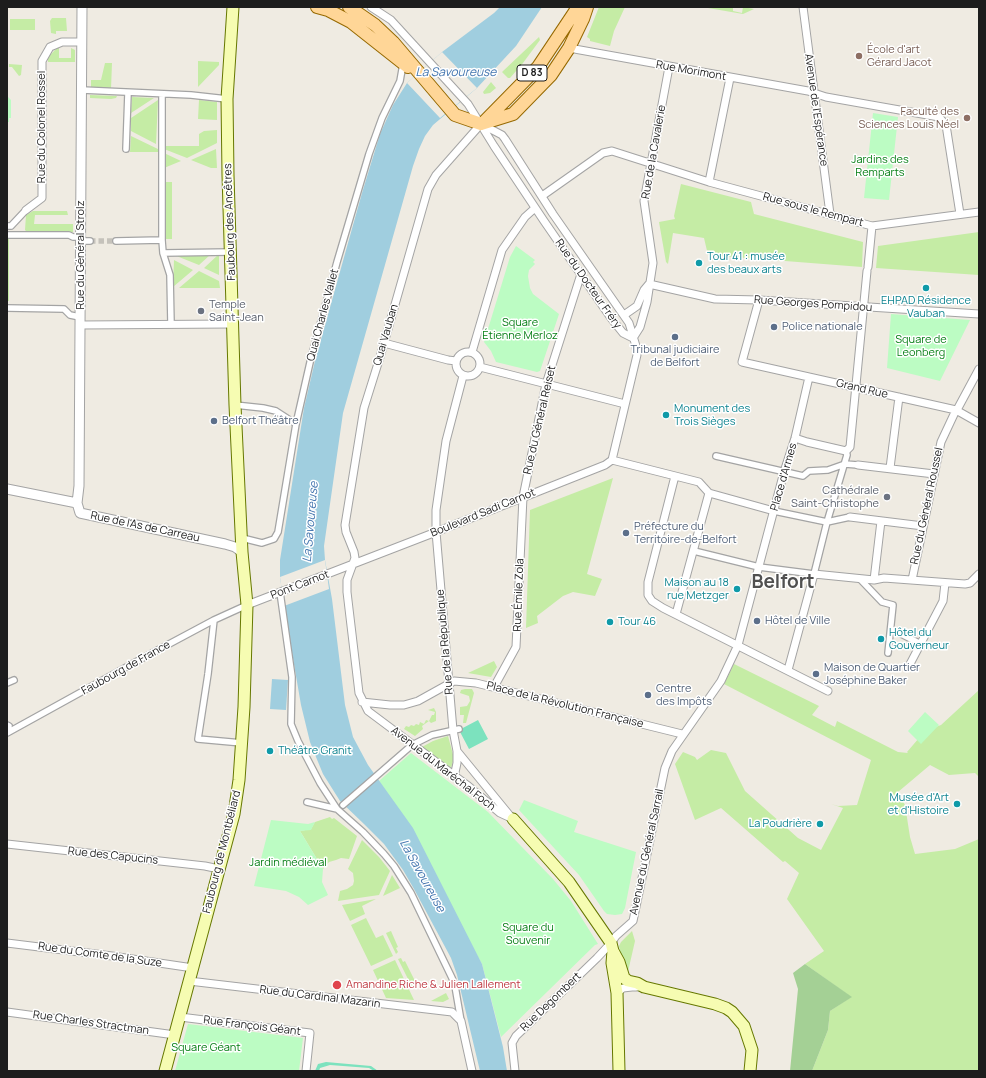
<!DOCTYPE html>
<html>
<head>
<meta charset="utf-8">
<style>
	body { margin:0 }
	#map { position:relative; width:986px; height:1078px; overflow:hidden; background:#efebe2; font-family:Manrope,sans-serif }
	canvas { display:block }
	.frame { position:absolute; inset:0; border:8px solid #1d1d1d; pointer-events:none }
</style>
</head>
<body>
<div id="map">
<canvas width="986" height="1078"></canvas>
<div class="frame"></div>
</div>
<script>
const context = document.querySelector('canvas').getContext('2d');
context.lineJoin = 'round';
function fill(path, color) { context.fillStyle = color; context.fill(path, 'evenodd'); }
const poly = rows => new Path2D(rows.map(r => 'M' + r).join(''));
function strokePath(path, color, width, dash) { context.strokeStyle = color; context.lineWidth = width; context.lineCap = dash ? 'butt' : 'round'; context.setLineDash(dash || []); context.stroke(path); }
function drawText(font, color, halo, rows, align = 'center') {
  context.font = font + ' Manrope,sans-serif'; context.lineWidth = 3; context.setLineDash([]); context.textBaseline = 'middle'; context.strokeStyle = halo; context.fillStyle = color; for (const [text, x, y, turn = 0] of rows) {
    context.save(); context.translate(x, y); context.rotate((+turn || 0) * Math.PI / 180); context.textAlign = isNaN(turn) ? turn : align; if (halo) context.strokeText(text, 0, 0); context.fillText(text, 0, 0); context.restore();
  }
}
fill(poly([
	[599,7,625,7,614,31,610,46,590,41,590,39,587,37],
	[702,7,733,7,733,11,742,13,743,7,754,9,743,14],
	[52,18,66,18,67,31,56,31,56,34,51,33,50,21],
	[10,19,35,19,35,30,10,30],
	[539,37,540,40,523,63,510,78,508,78,502,72],
	[57,48,59,48,59,58,71,58,71,48,75,50,75,62,48,62,48,57],
	[198,61,219,62,219,65,198,87],
	[105,63,112,63,111,89,91,88,91,80,101,80],
	[9,64,22,65,21,75,19,76,12,67,9,67],
	[491,82,496,88,490,93,484,94,483,92],
	[90,95,117,96,116,98,111,99,90,98],
	[132,97,154,98,131,113],
	[158,100,156,144,131,131,131,118],
	[199,100,217,102,217,120,198,119],
	[217,130,217,143,187,158,164,149,164,146,199,146,199,134,204,131],
	[131,136,160,150,160,152,130,152],
	[216,149,217,168,211,168,191,160],
	[164,153,181,161,164,168],
	[164,182,172,182,172,239,164,239],
	[681,184,751,202,754,214,863,242,862,267,708,255,704,238,673,233,668,264,666,262,659,222,675,219,674,216],
	[33,211,67,211,68,215,35,215,34,224,73,224,73,232,27,232,25,230,26,215],
	[979,232,979,275,876,268,878,246],
	[7,239,9,239,9,301,7,301],
	[219,254,219,275,204,268],
	[174,255,210,255,199,265],
	[174,260,193,270,173,287],
	[199,271,219,281,220,288,179,288],
	[613,478,587,574,602,579,595,596,573,592,563,596,537,616,538,623,526,628,530,510],
	[494,661,497,667,491,677,468,673],
	[734,664,819,706,812,715,835,727,837,721,898,752,908,753,907,752,925,731,941,725,979,690,979,777,975,773,949,775,930,765,898,792,905,805,910,837,915,854,955,849,979,839,979,1071,812,1071,828,1030,830,1011,851,997,805,964,824,951,787,899,799,873,785,861,783,862,721,808,695,820,675,764,683,752,695,757,697,760,711,750,726,753,745,791,798,838,821,850,843,808,831,804,838,806,857,805,871,760,724,684],
	[465,689,472,689,474,693,466,723,463,723,464,715,460,715,460,707,467,706,470,701,469,696,460,693,461,690],
	[434,708,436,712,436,721,431,723,429,721,422,726,423,729,415,736,404,729,406,726,409,727,411,725,414,726,416,724,419,725,420,722,424,724,426,720,429,721,432,715,434,715,435,712,428,710],
	[448,736,454,758,451,768,422,747,433,741],
	[330,817,332,819,334,818,357,836,349,859,341,858,336,860,329,862,323,869,300,831,311,829,315,822],
	[362,840,379,857,390,871,379,895,338,901,340,891,347,889,353,885,354,881,353,873,348,869],
	[392,875,400,888,383,896],
	[376,899,362,906,365,914,350,921,342,905],
	[366,918,376,938,383,935,393,956,371,966,351,925],
	[391,931,398,947,396,948,398,952,396,954,386,933],
	[632,931,635,941,627,976,623,970,619,946,621,942],
	[401,958,403,962,405,961,417,985,412,987,398,959],
	[395,960,414,1000,386,998,373,970],
	[446,993,449,999,443,1002,431,1001]
]), '#c5eca5');
fill(poly([
	[805,964,852,997,830,1011,828,1030,812,1071,790,1071,798,989,793,973]
]), '#a4d095');
fill(poly([
	[7,96,11,100,11,118,9,118,9,122,7,122],
	[873,113,898,117,889,200,864,198],
	[516,246,535,260,533,262,535,264,529,270,528,276,530,288,533,294,559,314,540,371,537,372,496,362,491,351,484,342,510,257],
	[891,314,970,320,940,381,887,368],
	[925,712,939,725,921,744,908,731],
	[411,753,488,812,553,879,571,901,598,944,595,945,501,1037,482,964,379,781],
	[524,800,578,821,574,832,636,852,625,908,622,914,615,915,607,914,604,911,579,875,519,810],
	[271,820,308,824,315,822,311,830,300,831,323,869,322,882,328,895,308,905,299,897,286,891,254,886],
	[188,1024,303,1038,299,1071,175,1071]
]), '#bcfcc3');
fill(poly([
	[478,720,488,739,469,749,459,730],
	[326,1062,371,1066,378,1071,374,1071,369,1068,330,1065,320,1068,319,1071,315,1071,318,1064]
]), '#7ce2be');
fill(poly([
	[500,7,542,7,516,46,477,88,433,125,425,136,419,149,413,166,343,413,324,546,325,560,332,599,345,705,353,737,368,765,413,828,482,964,503,1047,507,1071,480,1071,457,975,451,958,414,889,403,870,384,844,364,824,340,801,323,774,316,757,310,742,301,705,284,606,280,577,280,560,304,408,315,361,362,193,380,134,393,105,407,83,442,52,494,13],
	[272,679,288,680,286,710,270,709]
]), '#a0cedf');
fill(poly([
	[442,52,477,88,440,118,407,83],
	[325,560,329,589,284,606,280,577]
]), '#efebe2');
strokePath(poly([
	[90,241,116,241]
]), '#c5c2bb', 5.5, [5.5, 3]);
const pedestrian = poly([
	[82,90,191,95,227,99],
	[126,149,128,93],
	[7,226,11,226,26,210],
	[7,235,69,235,73,237,81,237],
	[162,240,162,95],
	[81,241,90,241],
	[116,241,162,240,163,253,170,275,171,324],
	[163,253,230,252],
	[7,308,64,309,70,315,80,317],
	[235,405,263,408,276,411,296,424],
	[716,456,803,476,809,471,828,470,845,464,858,465],
	[774,511,827,522,850,517],
	[242,538,262,543,274,539,278,532,296,424,311,358,337,262,369,154,382,118,400,81,403,64],
	[694,551,759,567,814,574,827,522,847,455,846,451],
	[860,579,882,602,893,605,888,653],
	[280,592,292,677,291,724,298,741,320,783,337,809,363,832,384,854,394,866,411,893,452,978,455,986,461,1021],
	[214,620,208,674,198,739,242,743],
	[891,629,921,644],
	[7,683,14,680],
	[7,725,9,726,7,731],
	[7,733,141,659,214,620,247,605],
	[307,802,337,809],
	[343,805,412,745,432,735,459,729]
]);
const minor = poly([
	[371,7,391,20,468,104,494,146,544,221,611,318,623,333,633,338],
	[803,7,830,214],
	[569,48,808,91,826,97,939,117,946,125,960,214],
	[481,124,436,175,428,189,380,357,364,408,345,525,346,532,354,552,355,558,347,580,347,592,359,693,368,711,467,785,500,813,513,819],
	[481,124,502,135,505,139,553,214,629,323,636,346,637,355,612,460],
	[709,182,730,78],
	[542,196,603,153,612,151,709,182,872,226,979,212],
	[26,210,42,198,42,61,50,47,62,42,82,42],
	[868,267,872,226],
	[649,284,715,299,759,300,979,314],
	[759,300,742,362,956,410,979,423],
	[624,315,637,306,644,290,649,284],
	[80,325,233,324],
	[633,338,640,327,647,302,653,263,644,201,669,67],
	[384,343,448,360,456,361],
	'456 364a12 12 0 1 1 24 0a12 12 0 1 1-24 0Z',
	[472,352,502,250,525,217,535,208],
	[480,367,625,404],
	[795,438,807,442,846,451,850,447,867,271],
	[612,460,699,482,709,493],
	[858,465,934,474],
	[890,468,899,397],
	[675,476,648,582,648,595,652,601,663,608,828,691],
	[709,493,774,511],
	[850,517,923,526],
	[874,580,881,521],
	[912,580,941,442,956,410,958,408,979,369],
	[247,605,436,532,605,465,612,460],
	[676,614,709,493],
	[910,664,943,601,945,583],
	[788,670,814,574,874,580,884,578,965,584,970,583,979,574],
	[494,687,516,647,523,497,546,384,581,274],
	[362,702,390,705,404,705,418,701,454,681,476,683,682,734],
	[457,751,511,817],
	[454,777,457,763,457,751,453,730,436,532,436,510,446,441,463,376],
	[7,844,205,866,219,869],
	[7,943,112,956,193,968],
	[189,981,452,1012,461,1021,472,1071],
	[617,993,623,988,632,987,638,987],
	[7,1012,175,1035],
	[180,1017,310,1033,306,1071],
	[515,1071,512,1043,516,1036,597,958,611,943,616,936,633,921,665,768,672,751,721,681,738,645,784,472,795,438,809,377]
]);
const tertiary = poly([
	[82,7,79,486,77,503,80,513,225,544,235,547,242,552],
	[7,489,77,503]
]);
const secondary = poly([
	[513,819,569,882,611,943,613,951,612,963,617,993,619,1071],
	[613,951,619,962,624,978,628,981,637,983,644,987,715,1004,726,1008,732,1012,744,1026,752,1050,750,1071],
	[165,1071,234,814,239,780,244,707,247,605,242,552,235,405,228,175,227,99,233,7]
]);
const primary = poly([
	[317,7,328,10,351,22,408,67],
	[349,7,375,25,393,42,455,115,481,124],
	[484,122,538,67,578,7],
	[481,124,513,114,551,75,569,48,583,19,587,7]
]);
strokePath(pedestrian, '#a4a4a4', 8);
strokePath(minor, '#a4a4a4', 9);
strokePath(tertiary, '#a4a4a4', 11);
strokePath(secondary, '#667800', 13);
strokePath(primary, '#966900', 14);
strokePath(pedestrian, '#fff', 5.5);
strokePath(minor, '#fff', 7);
strokePath(tertiary, '#fff', 9);
strokePath(secondary, '#f6fcb2', 11);
strokePath(primary, '#ffd697', 12);
for (const [x, y, r, color] of [
	[859,56,4,"#8d6e63"],
	[967,118,4,"#8d6e63"],
	[699,263,4,"#0f9aa8"],
	[926,288,4,"#0f9aa8"],
	[201,311,4,"#6b7280"],
	[774,327,4,"#5c6f8a"],
	[675,337,4,"#5c6f8a"],
	[666,415,4,"#0f9aa8"],
	[214,421,4,"#5c6f8a"],
	[887,497,4,"#6b7280"],
	[626,533,4,"#5c6f8a"],
	[737,589,4,"#0f9aa8"],
	[757,621,4,"#5c6f8a"],
	[610,622,4,"#0f9aa8"],
	[881,639,4,"#0f9aa8"],
	[816,674,4,"#5c6f8a"],
	[648,695,4,"#5c6f8a"],
	[270,751,4,"#0f9aa8"],
	[957,804,4,"#0f9aa8"],
	[820,824,4,"#0f9aa8"],
	[337,985,5,"#e0444e"]
]) { const dot = new Path2D(); dot.arc(x, y, r, 0, 2 * Math.PI); context.fillStyle = color; context.fill(dot); strokePath(dot, '#fff', 1.5); }
for (const [x, y, w] of [
	[532,73,30]
]) { const box = new Path2D(); box.roundRect(x - w / 2, y - 8, w, 16, 3); context.fillStyle = '#fff'; context.fill(box); strokePath(box, '#1d1d1d', 1); }
drawText('bold 10px', '#1d1d1d', null, [
	["D 83",532,73]
]);
drawText('11px', '#785e54', '#fff', [
	["École d'art",867,50],
	["Gérard Jacot",867,63],
	["Faculté des",959,112,"right"],
	["Sciences Louis Néel",959,125,"right"]
], 'left');
drawText('11px', '#1d1d1d', '#fff', [
	["Rue Morimont",691,71,10],
	["Avenue de l'Espérance",816,110,82],
	["Rue du Colonel Rossel",42,127,-90],
	["Rue de la Cavalerie",654,152,-80],
	["Rue sous le Rempart",813,210,15],
	["Faubourg des Ancêtres",230,222,-92],
	["Rue du Général Strolz",81,255,-90],
	["Rue du Docteur Fréry",588,284,55],
	["Rue Georges Pompidou",813,304,4],
	["Quai Charles Vallet",323,315,-75],
	["Quai Vauban",386,335,-74],
	["Grand Rue",862,389,13],
	["Rue du Général Reiset",540,420,-77],
	["Place d'Armes",784,477,-74],
	["Rue du Général Roussel",927,506,-78],
	["Boulevard Sadi Carnot",483,513,-22],
	["Rue de l'As de Carreau",145,527,12],
	["Pont Carnot",300,585,-21],
	["Rue Émile Zola",519,595,-88],
	["Rue de la République",445,642,-95],
	["Faubourg de France",126,668,-29],
	["Place de la Révolution Française",565,705,14],
	["Avenue du Maréchal Foch",443,769,38],
	["Faubourg de Montbéliard",222,852,-76],
	["Avenue du Général Sarrail",647,852,-78],
	["Rue des Capucins",113,856,6],
	["Rue du Comte de la Suze",100,955,8],
	["Rue du Cardinal Mazarin",320,997,7],
	["Rue Degombert",551,1002,-44],
	["Rue Charles Stractman",91,1023,8],
	["Rue François Géant",252,1026,7]
]);
drawText('11px', '#067f15', '#fff', [
	["Jardins des",880,160],
	["Remparts",880,173],
	["Square",520,323],
	["Étienne Merloz",520,336],
	["Square de",921,340],
	["Leonberg",921,353],
	["Jardin médiéval",288,863],
	["Square du",528,928],
	["Souvenir",528,941],
	["Square Géant",206,1048]
]);
drawText('11px', '#0d838f', '#fff', [
	["Tour 41 : musée",707,257],
	["des beaux arts",707,270],
	["EHPAD Résidence",926,301,"center"],
	["Vauban",926,314,"center"],
	["Monument des",674,409],
	["Trois Sièges",674,422],
	["Maison au 18",729,583,"right"],
	["rue Metzger",729,596,"right"],
	["Tour 46",618,622],
	["Hôtel du",889,633],
	["Gouverneur",889,646],
	["Théâtre Granit",278,751],
	["Musée d'Art",949,798,"right"],
	["et d'Histoire",949,811,"right"],
	["La Poudrière",812,824,"right"]
], 'left');
drawText('11px', '#5b616d', '#fff', [
	["Temple",209,305],
	["Saint-Jean",209,318],
	["Cathédrale",879,491,"right"],
	["Saint-Christophe",879,504,"right"]
], 'left');
drawText('11px', '#4e5e75', '#fff', [
	["Police nationale",782,327],
	["Tribunal judiciaire",675,350,"center"],
	["de Belfort",675,363,"center"],
	["Belfort Théâtre",222,421],
	["Préfecture du",634,527],
	["Territoire-de-Belfort",634,540],
	["Hôtel de Ville",765,621],
	["Maison de Quartier",824,668],
	["Joséphine Baker",824,681],
	["Centre",656,689],
	["des Impôts",656,702]
], 'left');
drawText('11px', '#be3a42', '#fff', [
	["Amandine Riche & Julien Lallement",346,985]
], 'left');
drawText('italic 12px', '#4577b0', '#fff', [
	["La Savoureuse",456,73],
	["La Savoureuse",311,522,-85],
	["La Savoureuse",422,876,61]
]);
drawText('bold 19px', '#505050', '#fff', [
	["Belfort",783,583]
]);
</script>
</body>
</html>
